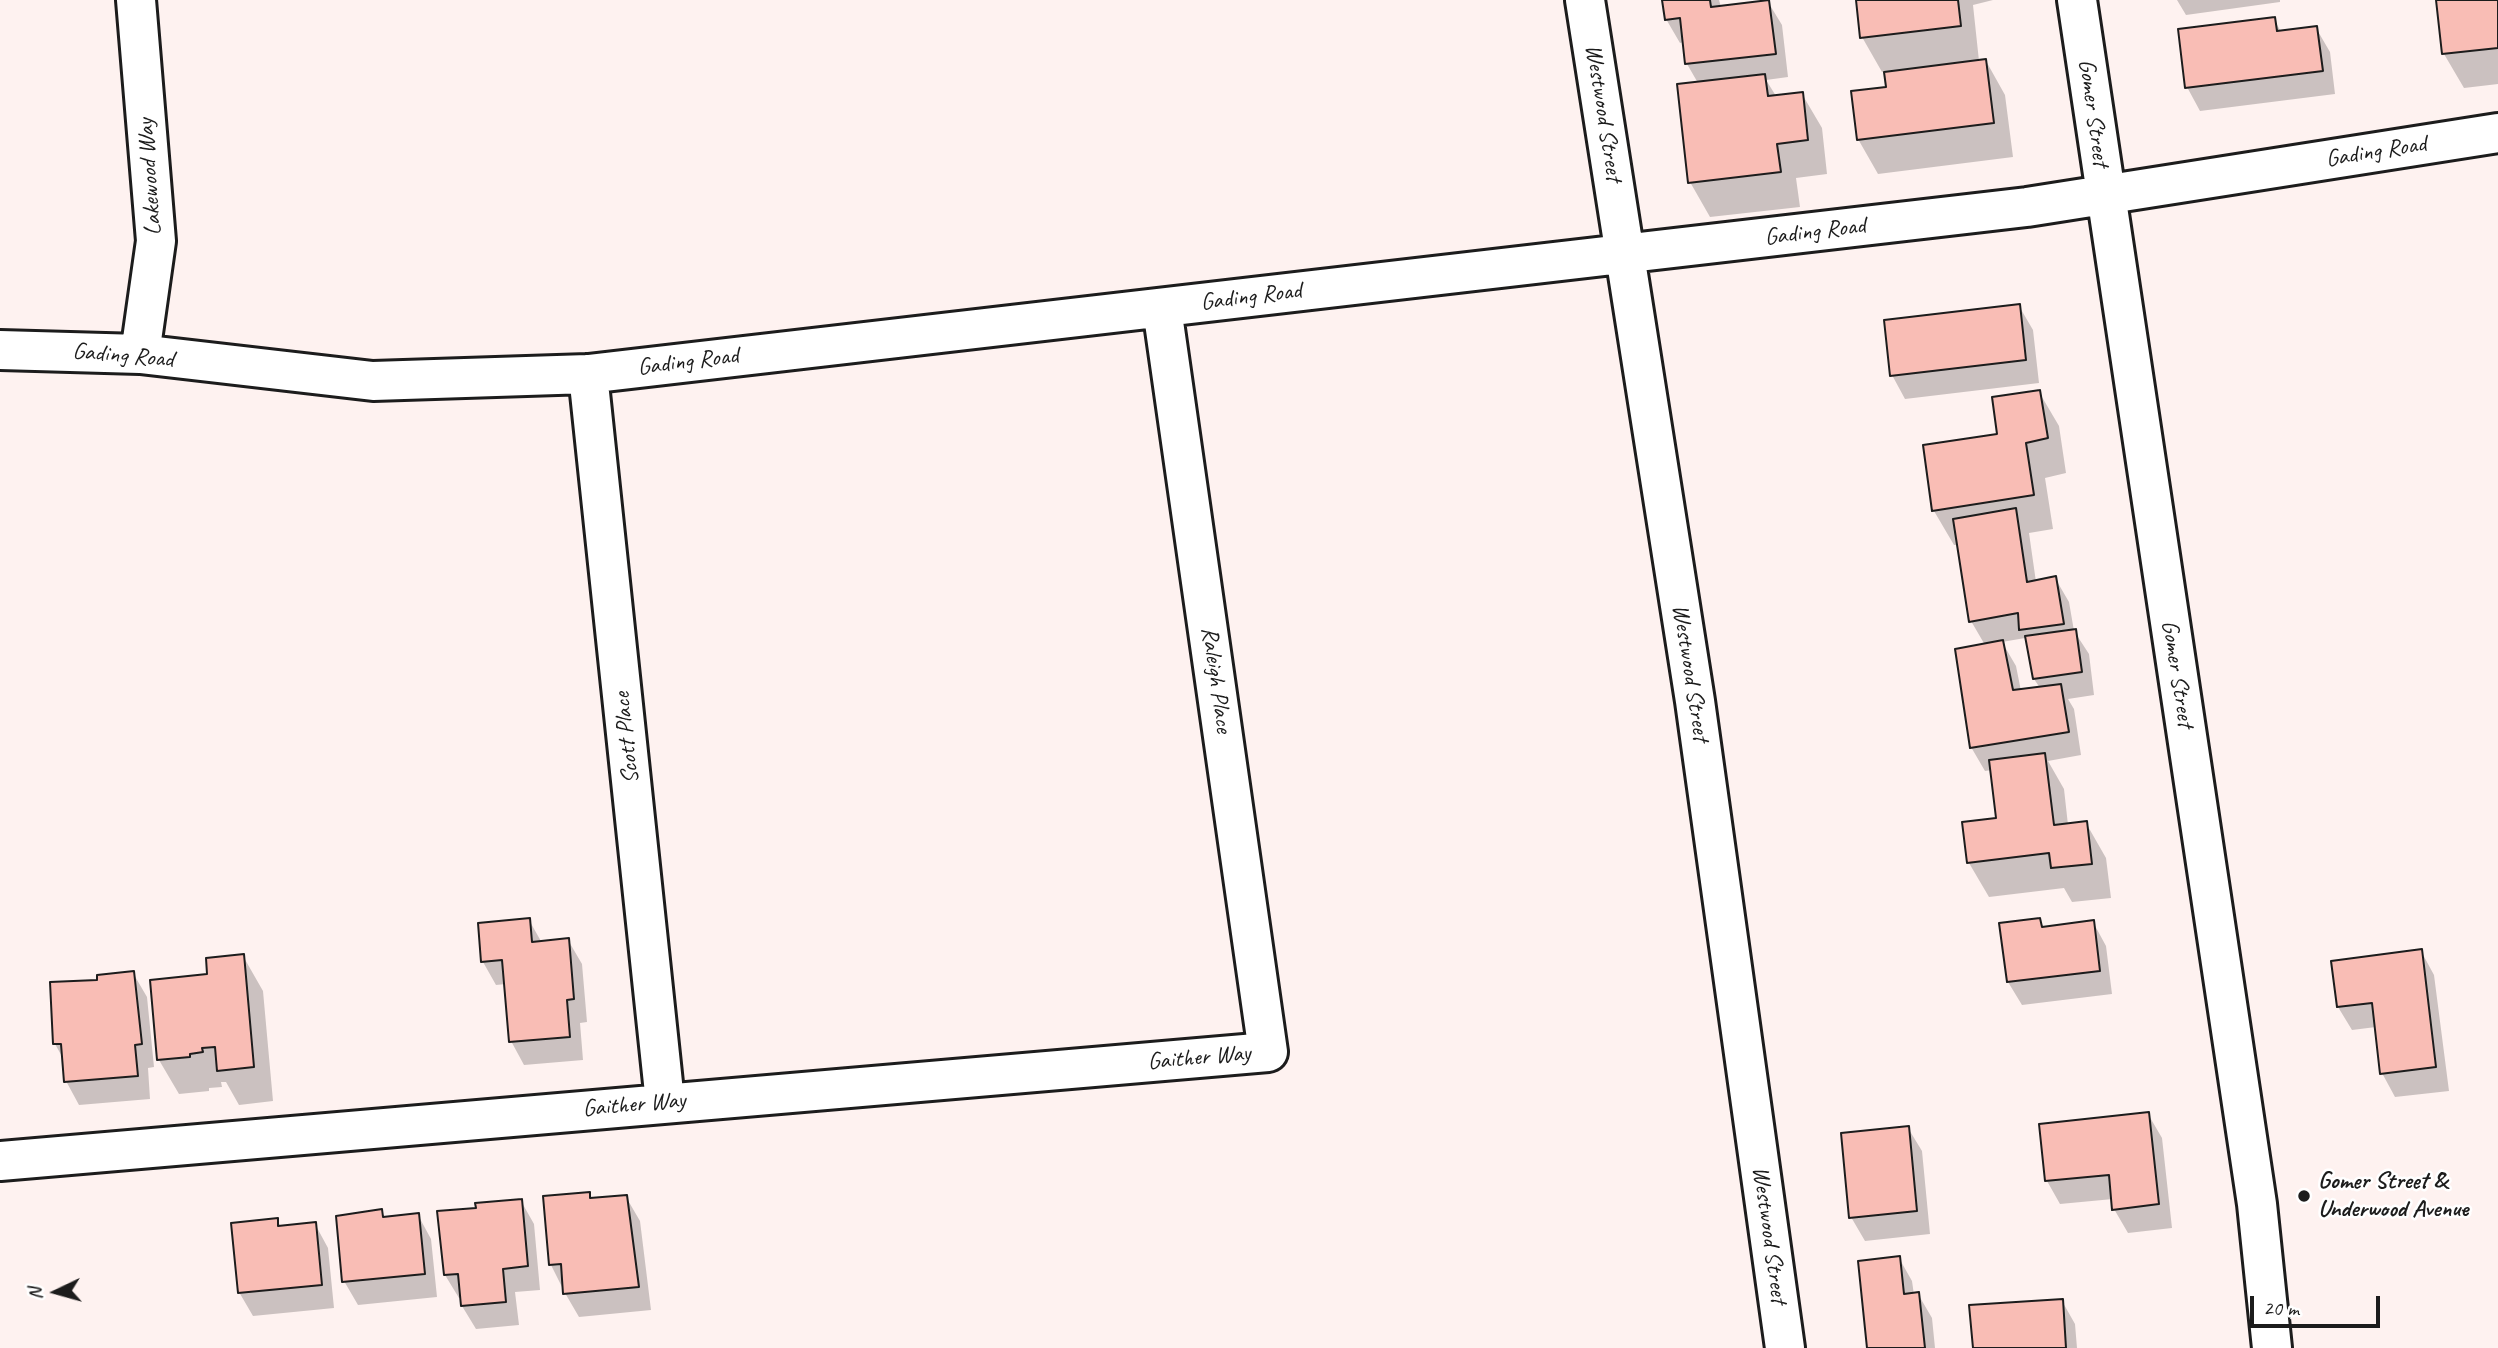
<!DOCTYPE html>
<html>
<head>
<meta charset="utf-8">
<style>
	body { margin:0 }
	#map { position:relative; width:2498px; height:1348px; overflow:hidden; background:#fef2f0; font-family:Caveat,sans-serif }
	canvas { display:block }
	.north { position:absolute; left:21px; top:1257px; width:70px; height:70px; -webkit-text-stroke:5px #fff; paint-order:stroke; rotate:265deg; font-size:19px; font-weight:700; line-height:28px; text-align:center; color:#1c1c1c }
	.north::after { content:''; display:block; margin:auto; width:24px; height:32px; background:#1c1c1c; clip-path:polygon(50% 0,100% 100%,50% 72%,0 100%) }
	.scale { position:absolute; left:2250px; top:1296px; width:130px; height:32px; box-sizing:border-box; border:4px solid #1c1c1c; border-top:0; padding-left:9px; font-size:21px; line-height:24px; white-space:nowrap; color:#1c1c1c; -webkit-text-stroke:5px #fff; paint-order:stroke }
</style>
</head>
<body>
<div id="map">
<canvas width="2498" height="1348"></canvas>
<div class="north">N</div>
<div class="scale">20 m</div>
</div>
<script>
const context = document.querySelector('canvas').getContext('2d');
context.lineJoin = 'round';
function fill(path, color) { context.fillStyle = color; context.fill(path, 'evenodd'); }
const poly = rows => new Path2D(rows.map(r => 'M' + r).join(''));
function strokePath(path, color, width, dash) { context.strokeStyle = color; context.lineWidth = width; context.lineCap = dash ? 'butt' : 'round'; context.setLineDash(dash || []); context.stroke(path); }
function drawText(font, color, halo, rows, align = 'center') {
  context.font = font + ' Caveat,sans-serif'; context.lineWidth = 5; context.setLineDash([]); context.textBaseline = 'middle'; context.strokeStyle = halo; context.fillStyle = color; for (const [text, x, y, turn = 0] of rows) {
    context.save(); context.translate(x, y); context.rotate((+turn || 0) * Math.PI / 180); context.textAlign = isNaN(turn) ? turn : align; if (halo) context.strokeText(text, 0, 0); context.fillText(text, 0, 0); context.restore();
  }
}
fill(poly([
	[1664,0,1719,0,1721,7,1768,2,1782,25,1788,77,1766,80,1776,96,1802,94,1822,128,1827,174,1796,178,1800,207,1710,217,1690,182,1698,83,1687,64,1684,42,1680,43,1666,19],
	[1857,0,1993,0,1973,5,1979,61,1986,61,2005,95,2013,157,1878,174,1858,139,1888,88,1886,71,1882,72,1862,37],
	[2177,0,2280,0,2280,2,2186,15],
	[2438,0,2498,0,2498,84,2464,88,2444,54],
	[2274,19,2281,32,2316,28,2330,52,2335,94,2200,111,2187,87],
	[2019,306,2033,330,2039,383,1905,399,1892,375],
	[2039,392,2059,426,2066,473,2045,478,2053,529,2029,533,2036,582,2055,578,2069,602,2074,631,2089,654,2094,695,2068,699,2074,709,2081,755,2048,761,2064,789,2068,825,2086,823,2106,858,2111,898,2072,902,2064,888,1989,897,1969,863,1998,820,1992,770,1985,771,1971,747,1985,645,1971,621,1959,545,1954,545,1934,511,1925,447,1999,435],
	[2025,638,2034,679,2040,688,2021,691,2016,666,2002,642],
	[529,920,542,943,568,940,582,964,587,1022,580,1023,583,1060,524,1065,511,1041,506,984,496,985,483,962],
	[2039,920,2044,929,2093,922,2106,946,2112,994,2022,1005,2008,982],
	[2421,951,2434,975,2449,1091,2395,1097,2382,1073,2376,1027,2352,1030,2338,1007],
	[243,956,263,991,273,1101,239,1105,226,1082,221,1082,222,1087,209,1088,209,1091,179,1094,159,1060,152,981,209,976],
	[133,973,147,997,154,1067,148,1068,150,1099,79,1105,66,1081,64,1060,55,1044,99,981],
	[2148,1114,2162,1138,2172,1228,2128,1233,2114,1209,2113,1199,2060,1204,2047,1181],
	[1908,1128,1922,1151,1930,1234,1865,1241,1851,1217],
	[589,1194,592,1200,626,1197,640,1221,651,1310,579,1317,565,1293,551,1265],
	[521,1201,534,1224,540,1290,515,1292,519,1325,476,1329,462,1306,462,1298,459,1298,445,1275,439,1213],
	[381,1211,386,1219,418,1215,431,1239,437,1297,358,1305,344,1281],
	[277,1220,281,1227,315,1224,328,1248,334,1308,253,1316,239,1292],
	[1899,1258,1912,1281,1914,1295,1918,1294,1932,1318,1935,1348,1869,1348],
	[2062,1301,2075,1324,2077,1348,1975,1348]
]), '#0003');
const building = poly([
	[1662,0,1710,0,1711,7,1769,0,1776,54,1685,64,1680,18,1665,20,1662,0],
	[1856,0,1958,0,1961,26,1860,38,1856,0],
	[2436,0,2498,0,2498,48,2442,54,2436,0],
	[2275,17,2277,31,2317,26,2323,71,2185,88,2178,29,2275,17],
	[1986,59,1994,123,1857,140,1851,91,1886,87,1884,72,1986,59],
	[1765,74,1768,96,1803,92,1808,140,1777,144,1781,172,1688,183,1677,84,1765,74],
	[2020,304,2026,360,1890,376,1884,320,2020,304],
	[2040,390,2048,438,2026,443,2034,495,1932,511,1923,445,1997,434,1992,397,2040,390],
	[2016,508,2027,582,2056,576,2064,624,2019,630,2018,613,1969,622,1953,519,2016,508],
	[2076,629,2082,672,2033,679,2025,636,2076,629],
	[2003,640,2013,690,2061,684,2069,732,1970,748,1955,649,2003,640],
	[2045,753,2054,825,2087,821,2092,864,2051,868,2049,853,1967,863,1962,822,1996,818,1989,760,2045,753],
	[530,918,532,942,569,938,574,999,567,1000,570,1037,509,1042,502,960,481,962,478,923,530,918],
	[2040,918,2042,927,2094,920,2100,971,2007,982,1999,923,2040,918],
	[2422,949,2436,1067,2380,1074,2372,1003,2337,1007,2331,961,2422,949],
	[244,954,254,1067,217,1071,215,1047,202,1048,203,1052,190,1054,190,1057,157,1060,150,980,207,974,206,958,244,954],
	[134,971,142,1044,135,1045,138,1076,64,1082,61,1044,53,1044,50,982,97,980,97,975,134,971],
	[2149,1112,2159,1204,2112,1210,2109,1175,2045,1181,2039,1124,2149,1112],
	[1909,1126,1917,1211,1849,1218,1841,1133,1909,1126],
	[590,1192,590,1198,627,1195,639,1287,563,1294,561,1264,549,1265,543,1196,590,1192],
	[522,1199,528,1266,503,1269,506,1302,461,1306,458,1274,444,1275,437,1211,476,1208,475,1203,522,1199],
	[382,1209,383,1217,419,1213,425,1274,342,1282,336,1216,382,1209],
	[278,1218,278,1226,316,1222,322,1285,238,1293,231,1223,278,1218],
	[1900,1256,1904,1294,1919,1292,1925,1348,1867,1348,1858,1261,1900,1256],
	[2063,1299,2066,1348,1973,1348,1969,1305,2063,1299]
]);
fill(building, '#f9bdb5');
strokePath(building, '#1c1c1c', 2);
const street = poly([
	[136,0,156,241,140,354],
	[1585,0,1695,701,1785,1348],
	[2077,0,2257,1204,2272,1348],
	[0,350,140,354,373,381,588,374,2027,207,2498,133],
	[588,374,665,1102],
	[0,1161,1268,1052,1162,308]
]);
strokePath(street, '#1c1c1c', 44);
strokePath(street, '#fff', 38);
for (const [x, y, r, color] of [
	[2304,1196,7,"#1c1c1c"]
]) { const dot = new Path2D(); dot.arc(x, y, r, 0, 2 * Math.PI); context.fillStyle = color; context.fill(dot); strokePath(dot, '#fff', 2.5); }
drawText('24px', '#1c1c1c', '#fff', [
	["Westwood Street",1603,113,81],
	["Gomer Street",2093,113,82],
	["Gading Road",2376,152,-9],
	["Lakewood Way",150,177,-94],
	["Gading Road",1815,232,-7],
	["Gading Road",1251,297,-7],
	["Gading Road",123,356,5],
	["Gading Road",688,362,-7],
	["Westwood Street",1690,673,81],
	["Gomer Street",2177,674,81],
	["Raleigh Place",1216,680,82],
	["Scott Place",627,738,-96],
	["Gaither Way",1199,1058,-5],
	["Gaither Way",634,1105,-5],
	["Westwood Street",1769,1235,82]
]);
drawText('bold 24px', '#1c1c1c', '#fff', [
	["Gomer Street &",2318,1182],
	["Underwood Avenue",2318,1210]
], 'left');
</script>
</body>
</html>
